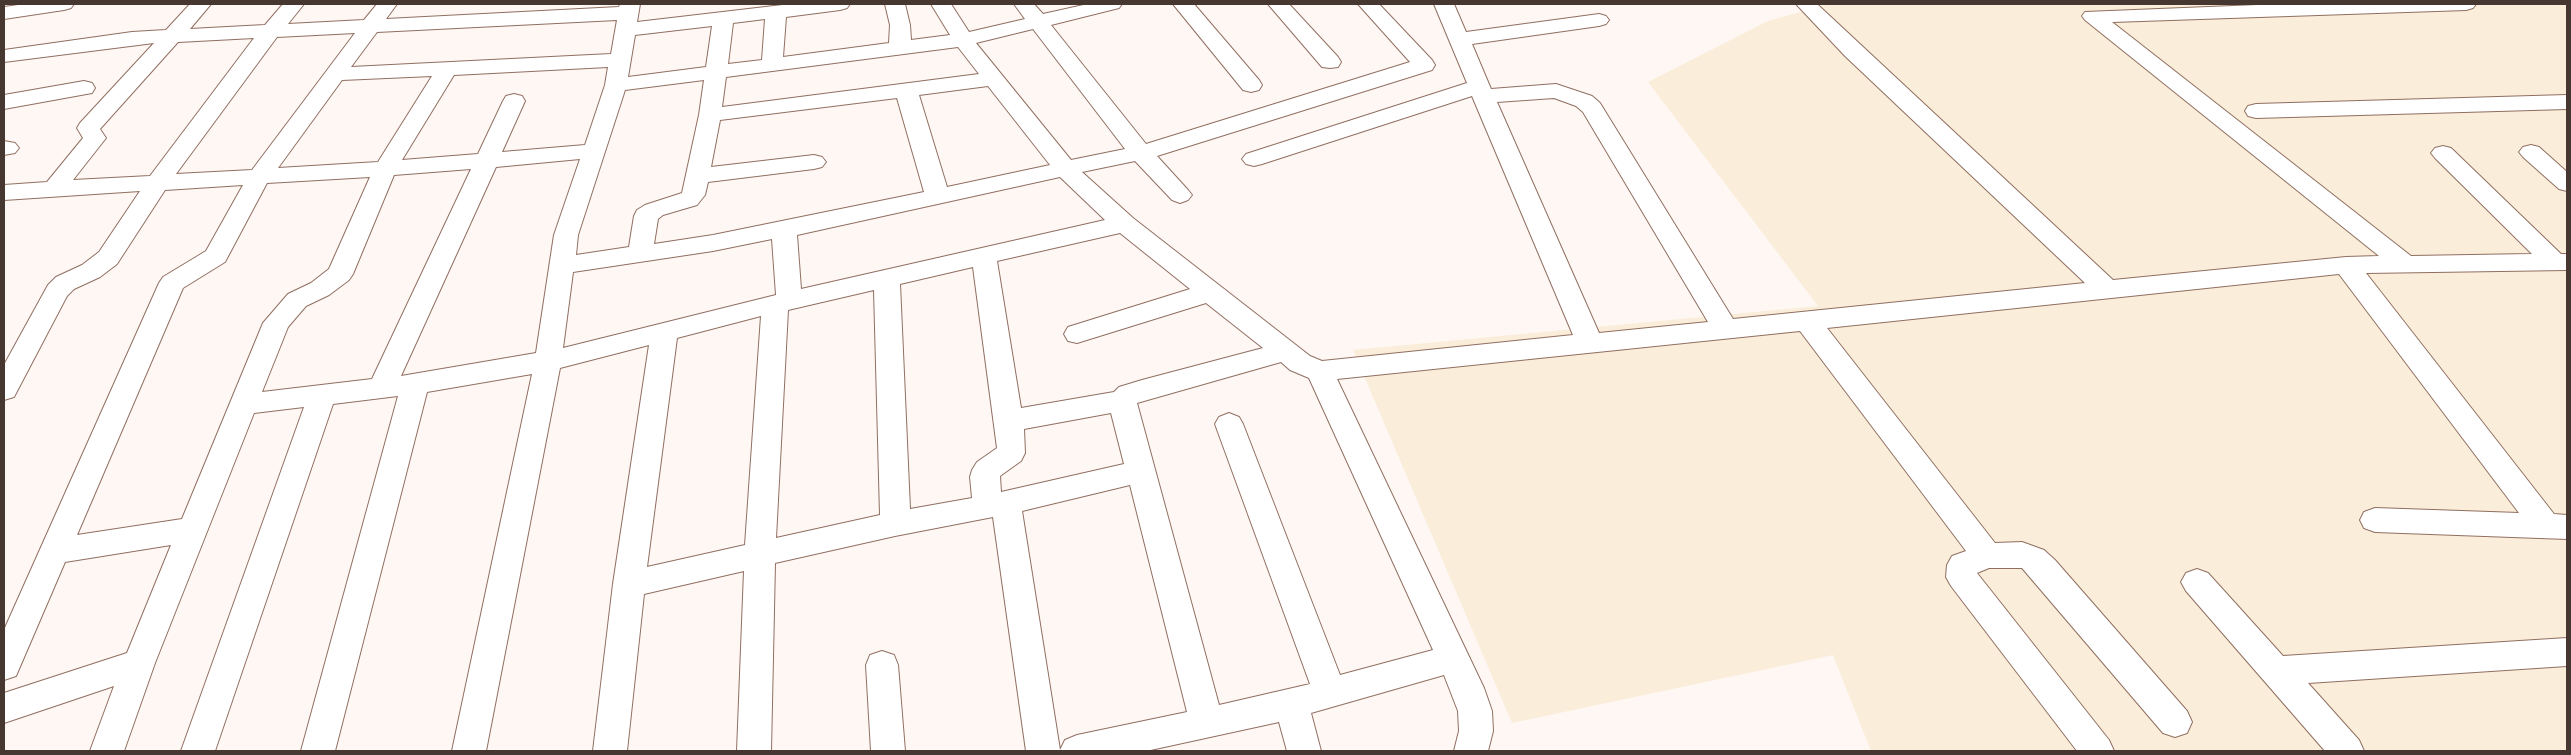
<!DOCTYPE html>
<html>
<head>
<meta charset="utf-8">
<style>
	body { margin:0 }
	#map { position:relative; width:2571px; height:755px; overflow:hidden; background:#fff7f4; font-family:"Zilla Slab",serif }
	canvas { display:block }
	.frame { position:absolute; inset:0; border:5px solid #463731; pointer-events:none }
</style>
</head>
<body>
<div id="map">
<canvas width="2571" height="755"></canvas>
<div class="frame"></div>
</div>
<script>
const context = document.querySelector('canvas').getContext('2d');
context.lineJoin = 'round';
function fill(path, color) { context.fillStyle = color; context.fill(path, 'evenodd'); }
const poly = rows => new Path2D(rows.map(r => 'M' + r).join(''));
function strokePath(path, color, width, dash) { context.strokeStyle = color; context.lineWidth = width; context.lineCap = dash ? 'butt' : 'round'; context.setLineDash(dash || []); context.stroke(path); }
fill(poly([
	[1829,4,2567,4,2567,751,1871,751,1833,655,1512,723,1353,350,1818,306,1648,82,1768,21]
]), '#faedd9');
const minor = poly([
	[25,4,74,4,71,8,64,10,4,19,4,7,25,4],
	[190,4,211,4,190,29,265,25,283,4,304,4,288,24,364,20,377,4,397,4,386,19,619,7,620,4,640,4,637,22,791,4,850,4,847,8,840,10,786,17,783,57,889,43,890,25,885,4,905,4,910,25,911,40,950,35,931,4,951,4,969,32,1025,19,1014,4,1034,4,1043,14,1088,4,1122,4,1119,8,1051,25,1146,144,1410,62,1358,4,1379,4,1432,60,1435,65,1432,70,1157,156,1188,190,1192,195,1188,200,1180,203,1172,200,1135,161,1082,172,1133,218,1310,356,1322,361,1573,335,1472,96,1262,164,1254,166,1246,164,1242,159,1246,154,1467,83,1434,4,1454,4,1466,32,1599,14,1606,16,1609,20,1606,24,1599,26,1472,44,1491,89,1556,84,1592,96,1600,103,1733,319,2085,283,1845,56,1796,4,1817,4,2113,280,2346,257,2379,256,2085,20,2082,16,2085,12,2282,4,2476,4,2473,8,2466,10,2112,22,2411,256,2532,254,2435,158,2431,153,2435,148,2443,146,2451,148,2561,254,2567,254,2567,270,2366,273,2554,514,2567,515,2567,539,2375,532,2364,528,2360,520,2364,512,2375,508,2519,513,2339,274,1827,328,1995,543,2022,542,2044,550,2055,560,2187,711,2192,722,2187,733,2175,737,2163,733,2022,568,1989,568,1977,573,2109,740,2114,751,2077,751,1951,586,1946,577,1947,565,1952,556,1966,551,1800,331,1337,379,1484,688,1492,711,1493,731,1488,751,1454,751,1459,731,1458,711,1444,675,1311,713,1321,751,1287,751,1279,722,1146,751,1026,751,993,517,895,536,775,563,771,751,737,751,744,571,644,594,627,751,593,751,613,584,649,345,560,368,486,751,452,751,532,374,427,392,335,751,301,751,398,396,333,404,215,751,181,751,304,407,254,413,155,663,124,751,90,751,114,686,4,723,4,693,127,653,171,545,65,562,16,676,4,680,4,630,159,283,163,277,206,251,243,185,165,190,117,264,100,277,74,289,67,296,14,397,4,400,4,365,48,285,56,277,82,265,99,252,140,191,4,200,4,185,47,182,83,138,77,128,80,123,154,43,4,62,4,50,132,32,166,30,190,4],
	[765,19,762,60,728,64,733,23,765,19],
	[617,20,611,54,351,67,377,32,617,20],
	[712,26,706,67,628,77,635,35,712,26],
	[1033,29,1125,149,1071,160,976,43,1033,29],
	[355,33,252,170,176,174,277,37,355,33],
	[254,38,150,176,73,180,106,138,100,129,178,42,254,38],
	[958,47,979,74,722,107,726,77,958,47],
	[608,67,605,85,585,145,502,152,525,101,522,96,514,94,506,96,503,101,478,154,402,160,454,75,608,67],
	[432,76,378,162,278,168,342,80,432,76],
	[704,80,699,115,682,193,645,205,637,210,634,216,629,247,576,255,578,235,625,90,704,80],
	[988,86,1050,165,947,187,919,95,988,86],
	[897,98,924,192,713,235,654,244,658,219,663,215,697,205,705,195,708,182,814,169,822,167,826,162,822,157,814,155,711,167,720,120,897,98],
	[1554,98,1576,106,1583,112,1708,322,1599,333,1497,102,1554,98],
	[580,159,554,235,536,353,401,376,496,167,580,159],
	[471,169,372,379,262,392,288,327,306,306,329,295,349,280,353,274,394,175,471,169],
	[370,177,329,269,311,283,288,294,263,323,182,519,77,535,183,288,225,262,267,183,370,177],
	[1060,177,1105,220,801,289,797,235,1060,177],
	[1120,233,1190,289,1068,327,1064,334,1068,341,1077,343,1206,303,1263,348,1142,380,1119,387,1114,392,1021,408,997,261,1120,233],
	[772,239,776,295,563,348,573,272,713,251,772,239],
	[973,267,997,448,977,462,972,470,970,477,972,498,910,509,900,284,973,267],
	[874,290,880,515,776,538,788,310,874,290],
	[761,316,745,545,647,567,677,338,761,316],
	[1281,362,1290,370,1309,378,1433,650,1340,675,1243,424,1239,417,1229,413,1219,417,1215,424,1310,684,1219,705,1137,403,1281,362],
	[1111,413,1124,464,1001,492,1000,476,1021,461,1025,453,1024,429,1111,413],
	[1130,485,1187,712,1077,735,1065,740,1060,750,1022,511,1130,485],
	[1173,4,1194,4,1259,80,1262,85,1259,90,1251,92,1243,90,1173,4],
	[1268,4,1289,4,1338,57,1341,62,1338,67,1330,68,1322,67,1268,4],
	[84,81,92,83,95,88,92,93,4,109,4,95,84,81],
	[2567,95,2567,109,2256,118,2248,116,2245,111,2248,106,2256,104,2567,95],
	[4,141,15,143,19,148,15,153,4,155,4,141],
	[2531,145,2539,147,2567,172,2567,191,2559,189,2523,157,2519,152,2523,147,2531,145],
	[2197,569,2208,573,2283,656,2567,638,2567,666,2308,683,2359,740,2364,751,2325,751,2186,591,2181,582,2186,573,2197,569],
	[882,651,894,655,898,665,905,751,871,751,866,665,870,655,882,651]
]);
strokePath(minor, '#906f61', 2);
fill(minor, '#fff');
</script>
</body>
</html>
